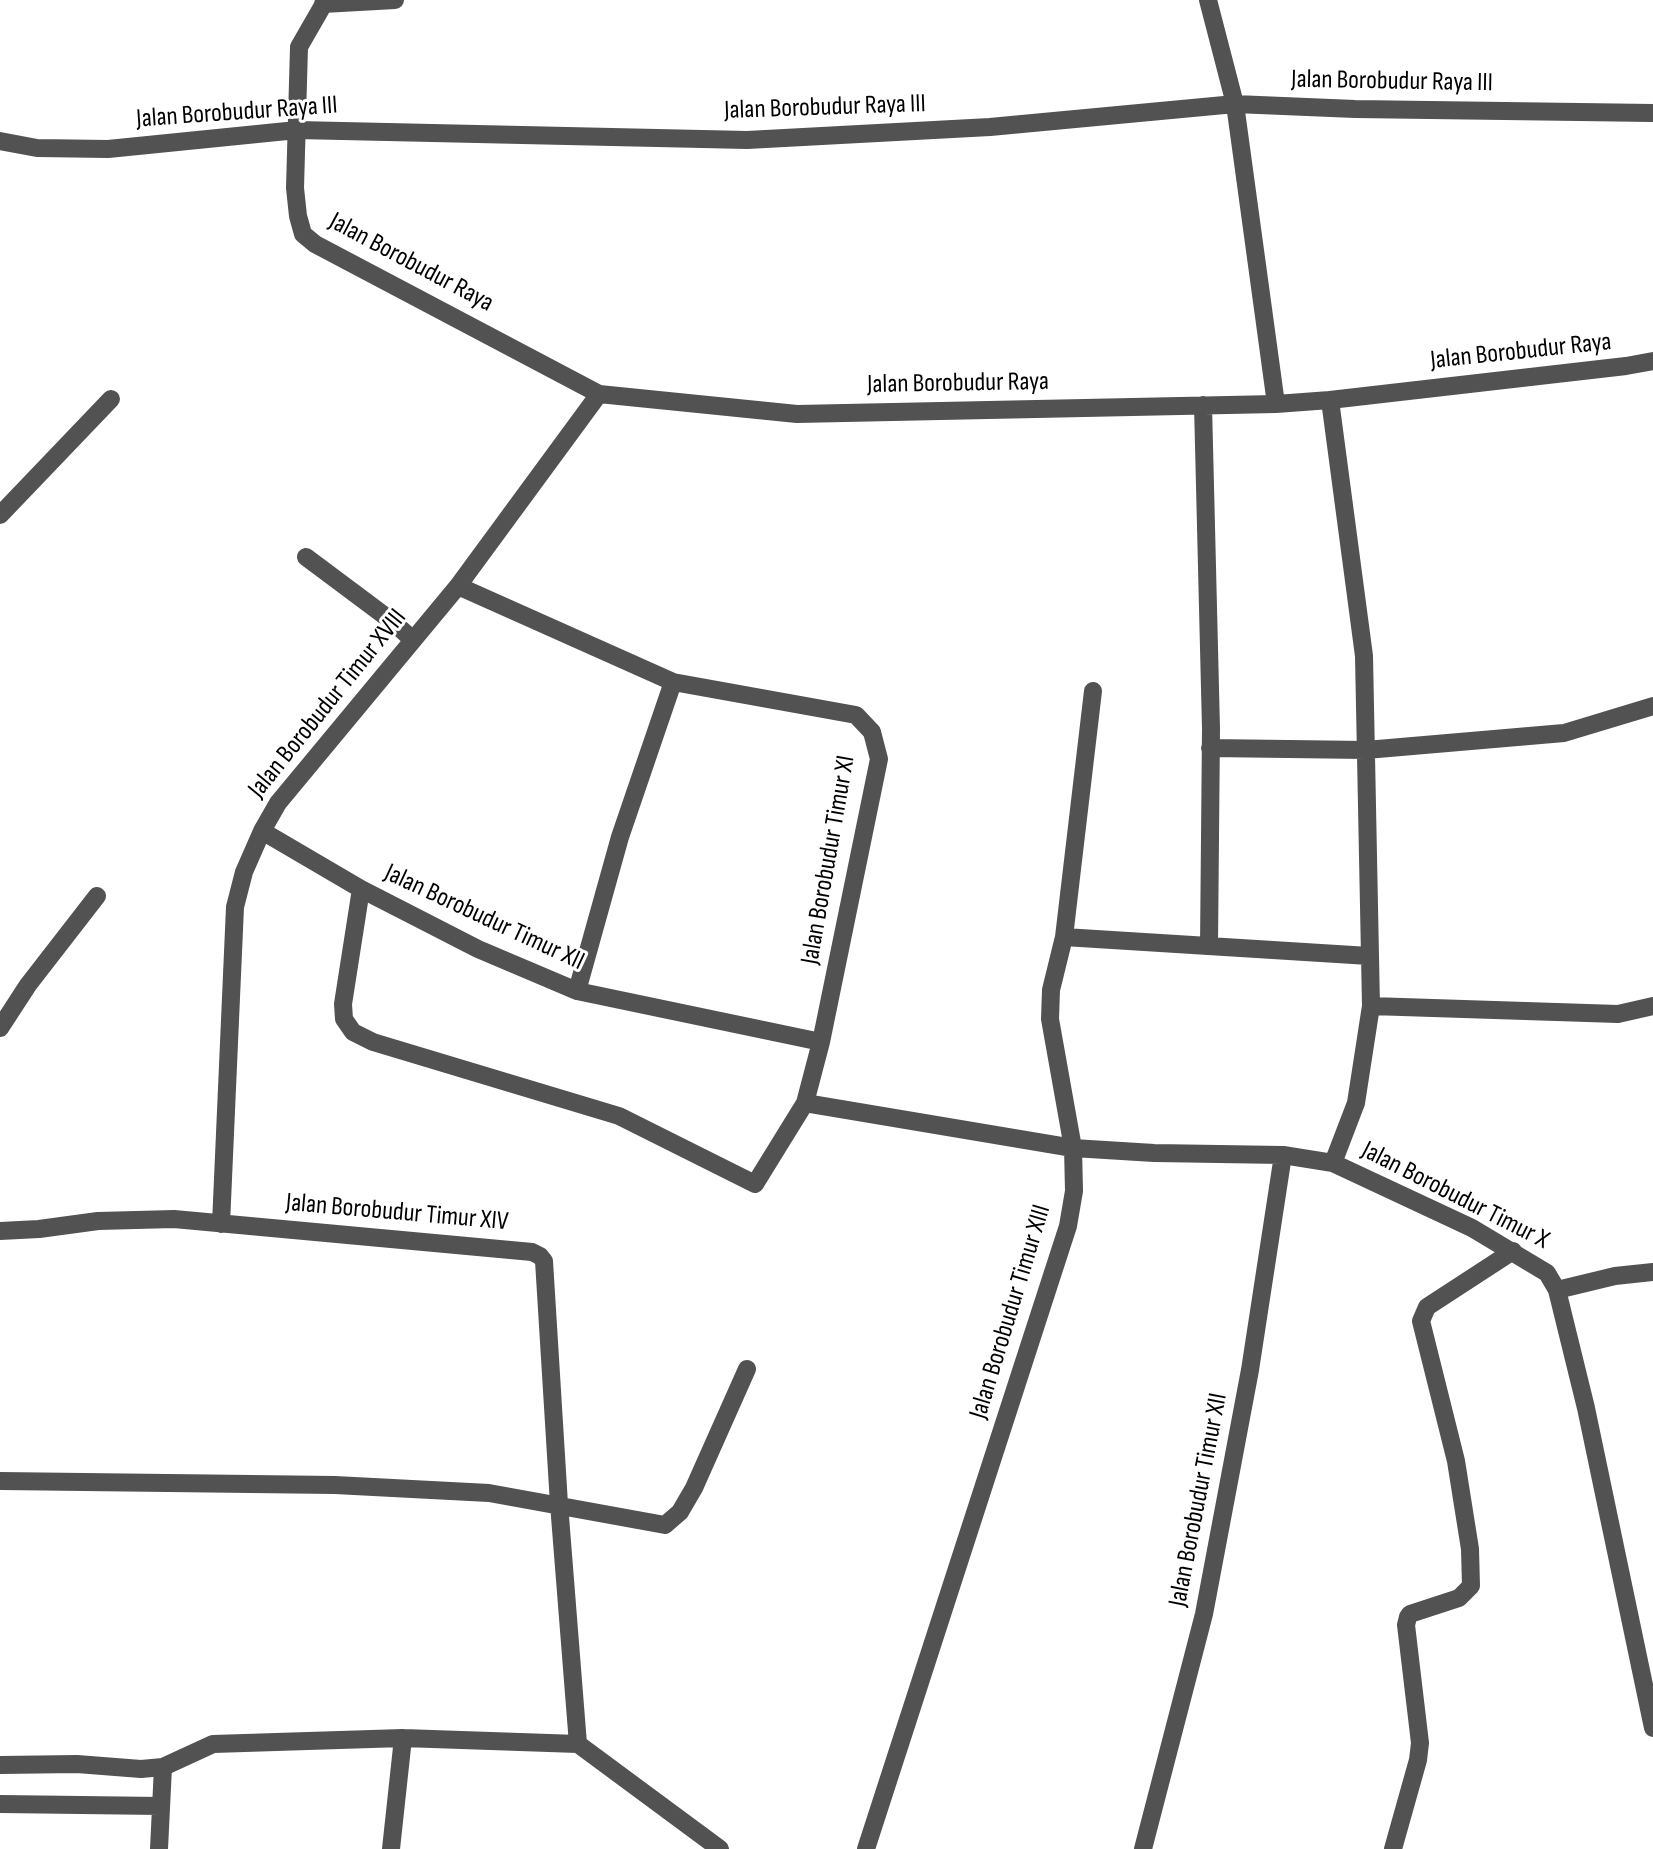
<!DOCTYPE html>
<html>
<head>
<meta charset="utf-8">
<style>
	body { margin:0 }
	canvas { display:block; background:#fff }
</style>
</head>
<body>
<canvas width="1653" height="1849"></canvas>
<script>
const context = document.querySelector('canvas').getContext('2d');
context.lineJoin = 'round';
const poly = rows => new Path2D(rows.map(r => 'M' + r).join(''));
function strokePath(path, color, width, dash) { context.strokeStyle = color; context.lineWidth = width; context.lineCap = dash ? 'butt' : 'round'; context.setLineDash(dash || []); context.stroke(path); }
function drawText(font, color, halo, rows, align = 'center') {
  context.font = font + ' "Sofia Sans Condensed",sans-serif'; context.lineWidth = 6; context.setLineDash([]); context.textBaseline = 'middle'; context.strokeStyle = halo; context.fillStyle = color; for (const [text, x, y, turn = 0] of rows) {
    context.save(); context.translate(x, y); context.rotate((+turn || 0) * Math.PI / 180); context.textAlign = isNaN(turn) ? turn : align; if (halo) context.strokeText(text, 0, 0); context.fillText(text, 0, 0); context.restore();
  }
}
strokePath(poly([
	[326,0,299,47,295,188,298,216,303,234,315,244,599,394,797,414,1276,404,1330,400,1626,366,1653,361],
	[1208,0,1235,104,1276,404],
	[323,4,395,0],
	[0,141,37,148,108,149,297,130,747,140,990,127,1235,104,1355,109,1653,113],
	[1330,400,1364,656,1371,1006,1356,1103,1333,1163],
	[1203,405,1211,729,1209,946],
	[0,515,111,399],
	[306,557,393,622,413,640],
	[1210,748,1366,750,1564,733,1653,706],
	[262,831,361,889,478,949,577,991,821,1042],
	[361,889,343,1004,344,1019,353,1032,373,1042,619,1116,755,1184,805,1103,821,1042,879,759,872,732,856,715,673,682,458,586],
	[1064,937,1369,956],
	[577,991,620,837,673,682],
	[1371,1006,1618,1014,1653,1006],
	[0,1028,28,985,97,896],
	[805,1103,1073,1148,1154,1153,1283,1155,1333,1163,1472,1228,1547,1273,1557,1290,1586,1408,1653,1728],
	[221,1224,235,907,244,872,262,831,278,803,458,586,599,394],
	[0,1231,39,1229,98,1221,174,1219,532,1252,540,1256,544,1261,559,1504,578,1744],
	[1557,1290,1615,1276,1653,1272],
	[0,1481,335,1485,489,1493,665,1525,680,1512,694,1488,747,1369],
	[0,1765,77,1764,141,1769,163,1767,213,1744,403,1738,578,1744,720,1849],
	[0,1804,161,1806],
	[159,1849,163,1767],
	[391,1849,403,1738],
	[866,1849,1068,1226,1074,1191,1073,1148,1050,1019,1051,990,1064,937,1093,691],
	[1143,1849,1204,1614,1250,1370,1283,1155],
	[1393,1849,1418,1760,1420,1743,1406,1625,1408,1617,1410,1614,1459,1598,1471,1586,1470,1549,1456,1461,1421,1321,1427,1307,1513,1251]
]), '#525252', 18);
drawText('26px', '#000', '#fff', [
	["Jalan Borobudur Raya III",1392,82,1],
	["Jalan Borobudur Raya III",825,108,-2],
	["Jalan Borobudur Raya III",237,113,-4],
	["Jalan Borobudur Raya",411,263,28],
	["Jalan Borobudur Raya",1521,352,-6],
	["Jalan Borobudur Raya",958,384,-1],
	["Jalan Borobudur Timur XVIII",328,704,-51],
	["Jalan Borobudur Timur XI",829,860,-80],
	["Jalan Borobudur Timur XII",484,918,25],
	["Jalan Borobudur Timur X",1455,1196,27],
	["Jalan Borobudur Timur XIV",397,1213,5],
	["Jalan Borobudur Timur XIII",1011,1312,-73],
	["Jalan Borobudur Timur XII",1199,1500,-79]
]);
</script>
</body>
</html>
